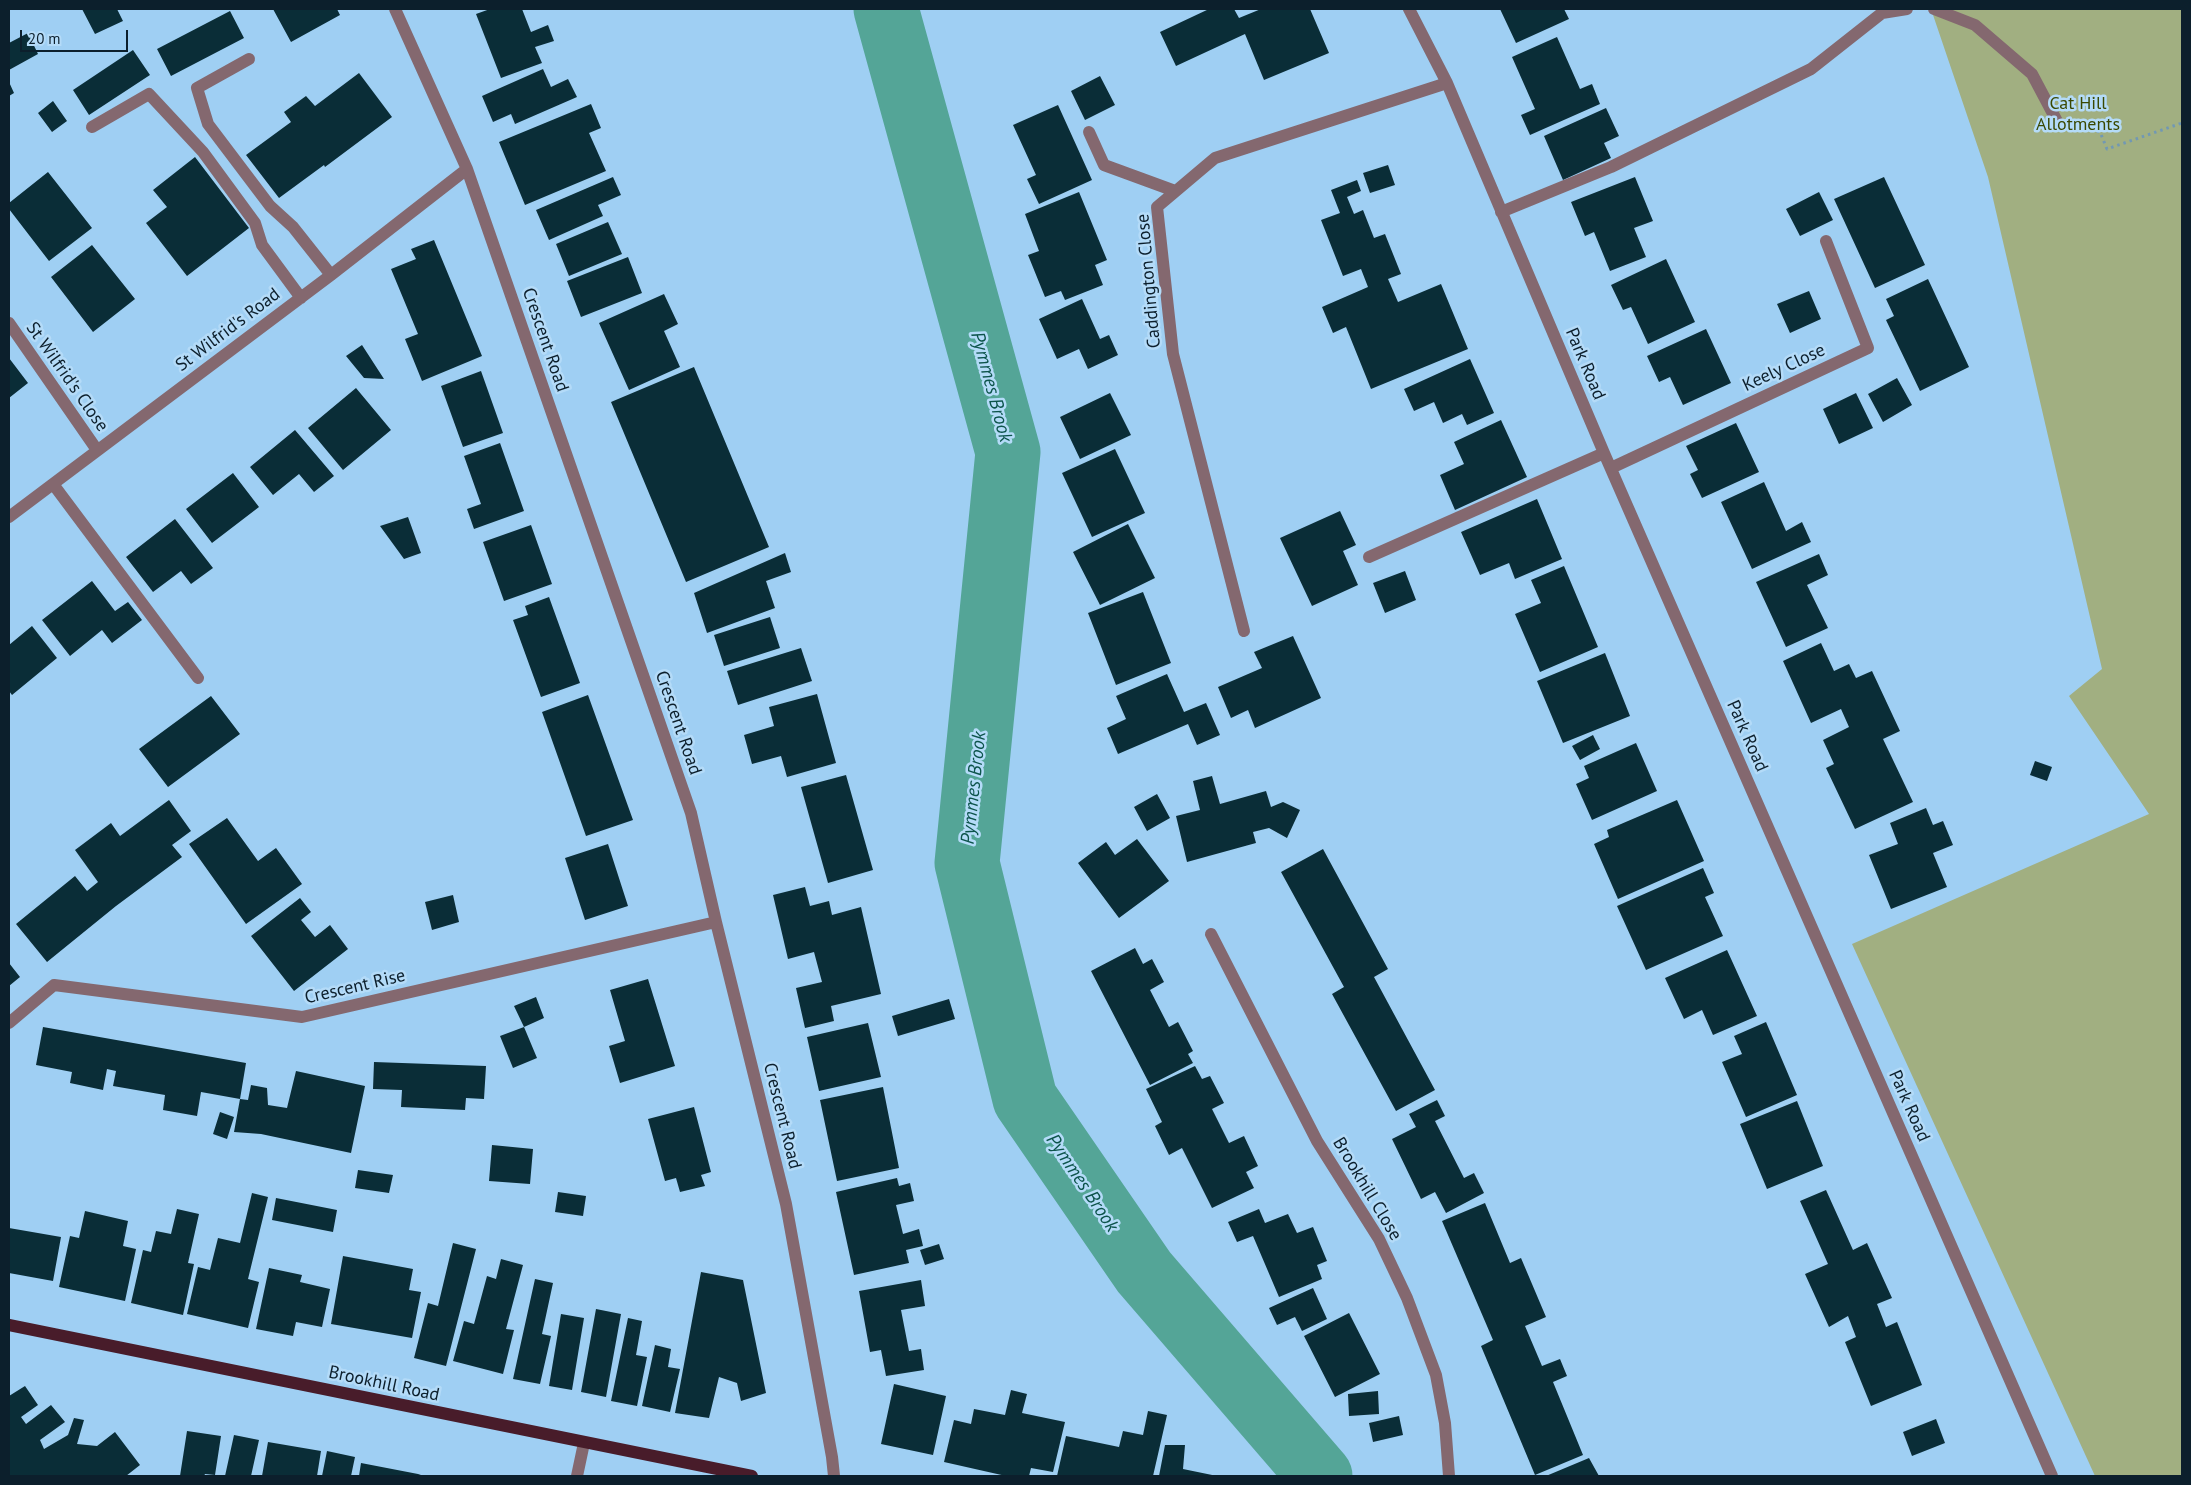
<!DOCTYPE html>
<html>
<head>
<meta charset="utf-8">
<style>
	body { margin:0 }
	#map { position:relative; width:2191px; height:1485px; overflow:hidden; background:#9fcff3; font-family:"PT Sans",sans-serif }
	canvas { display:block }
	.frame { position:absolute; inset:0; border:10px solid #0c1f2c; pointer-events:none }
	.scale { position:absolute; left:20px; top:30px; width:108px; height:22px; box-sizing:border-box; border:2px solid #0c1f2c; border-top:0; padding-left:6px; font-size:15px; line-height:18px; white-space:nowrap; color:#0c1f2c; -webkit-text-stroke:4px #b4dbf8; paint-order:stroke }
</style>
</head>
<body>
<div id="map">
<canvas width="2191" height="1485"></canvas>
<div class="frame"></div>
<div class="scale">20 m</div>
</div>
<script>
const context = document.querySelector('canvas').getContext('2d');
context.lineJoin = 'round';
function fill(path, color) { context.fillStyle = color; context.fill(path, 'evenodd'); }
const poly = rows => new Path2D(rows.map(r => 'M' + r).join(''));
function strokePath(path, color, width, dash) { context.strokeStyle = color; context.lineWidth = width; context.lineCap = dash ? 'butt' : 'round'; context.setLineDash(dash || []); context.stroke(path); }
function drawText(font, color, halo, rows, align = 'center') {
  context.font = font + ' "PT Sans",sans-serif'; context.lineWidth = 5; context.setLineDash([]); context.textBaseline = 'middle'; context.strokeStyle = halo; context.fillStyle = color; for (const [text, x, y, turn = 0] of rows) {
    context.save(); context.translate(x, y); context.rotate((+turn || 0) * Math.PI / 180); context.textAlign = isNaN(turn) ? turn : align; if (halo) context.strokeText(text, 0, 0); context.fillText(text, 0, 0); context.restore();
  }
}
fill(poly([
	[1931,9,2182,9,2182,1476,2095,1476,1852,944,2149,814,2069,696,2102,669,1988,177]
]), '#a1af81');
strokePath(poly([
	[886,9,1008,452,967,863,1025,1099,1144,1272,1320,1476]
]), '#54a597', 65);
fill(poly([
	[82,9,117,9,123,21,95,34],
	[273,9,337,9,340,15,291,42],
	[490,9,522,9,531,32,548,25,554,41,535,47,542,63,501,78,476,14],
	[1209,9,1234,9,1239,18,1261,9,1310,9,1329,53,1264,80,1245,34,1176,66,1160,32],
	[1500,9,1564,9,1569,19,1516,43],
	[230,11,244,38,171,76,157,49],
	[28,33,38,54,9,70,9,43],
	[1557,37,1580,89,1592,84,1600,104,1530,135,1521,115,1535,109,1512,57],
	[133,50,150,75,89,115,73,90],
	[543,69,551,87,568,79,577,97,515,124,511,114,493,122,482,96],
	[359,73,392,117,325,167,324,165,279,198,246,155,291,122,284,112,306,96,315,106],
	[1100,76,1115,105,1085,120,1071,91],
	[9,82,14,93,9,96],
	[53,101,67,121,52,132,38,113],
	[591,104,601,128,589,133,606,171,525,205,499,142],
	[1058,105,1092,180,1039,204,1027,179,1036,175,1013,125],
	[1606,108,1619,136,1604,143,1611,158,1563,180,1544,136],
	[195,157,249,228,187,276,146,223,167,207,153,190],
	[1388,165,1395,185,1370,193,1363,173],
	[48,172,92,228,49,261,9,209,9,203],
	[613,177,621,195,598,205,603,216,549,240,536,210],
	[1635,177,1653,221,1634,228,1646,257,1610,271,1594,232,1585,236,1571,202],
	[1884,177,1925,265,1875,288,1834,199],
	[1357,180,1361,191,1347,197,1354,214,1363,210,1374,238,1385,234,1401,274,1388,279,1398,302,1441,284,1468,349,1371,389,1346,327,1333,333,1322,307,1368,287,1361,269,1343,276,1321,220,1340,213,1331,190],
	[1079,192,1107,260,1095,265,1103,285,1065,300,1061,291,1045,297,1028,255,1039,251,1025,214],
	[1819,192,1833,220,1800,236,1786,209],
	[608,222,622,254,569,276,556,244],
	[434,240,482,356,422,381,405,339,418,334,391,269,416,259,411,249],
	[92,245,135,299,93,332,51,277],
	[628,257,642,293,581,317,567,281],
	[1666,259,1695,322,1648,344,1631,307,1623,310,1611,285],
	[1928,279,1969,367,1920,391,1886,320,1894,316,1886,299],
	[1809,291,1821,319,1790,333,1777,304],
	[664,294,678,324,664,331,680,367,629,390,599,323],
	[1082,299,1100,339,1109,335,1118,355,1088,369,1079,349,1057,359,1039,319],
	[1706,329,1731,383,1683,405,1670,377,1659,382,1647,356],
	[362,345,384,379,364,378,346,356],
	[9,358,28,383,9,398],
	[1470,359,1494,413,1467,425,1462,414,1443,423,1434,402,1414,411,1404,389],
	[694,367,769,547,686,582,611,402],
	[481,371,503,433,463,447,441,386],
	[1897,378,1912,405,1883,422,1868,394],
	[356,388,391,430,343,470,308,428],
	[1110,393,1131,435,1080,459,1060,417],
	[1856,393,1873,428,1839,444,1823,409],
	[1501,420,1527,477,1455,510,1440,475,1464,464,1454,442],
	[1736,423,1759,472,1702,498,1690,474,1698,470,1686,446],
	[295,430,334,476,314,492,299,474,273,495,250,467],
	[500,443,524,511,474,529,467,509,481,504,464,456],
	[1115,449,1145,513,1092,537,1062,473],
	[233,473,259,507,212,543,186,509],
	[1764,482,1786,531,1802,522,1811,542,1752,569,1721,502],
	[1537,499,1562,559,1515,579,1509,563,1480,575,1461,532],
	[1340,511,1356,545,1343,551,1358,585,1312,606,1280,538],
	[408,517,421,553,404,559,380,526],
	[175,519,213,568,191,584,181,571,153,592,126,557],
	[1128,524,1155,578,1100,605,1073,552],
	[531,525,552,584,504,601,483,542],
	[785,553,791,572,766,581,775,608,707,633,694,593],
	[1819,554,1828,575,1807,585,1828,628,1786,647,1756,582],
	[1564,566,1598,647,1540,672,1515,614,1541,603,1531,580],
	[1405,571,1416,600,1385,613,1373,583],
	[92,581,115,611,128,602,142,620,112,643,102,630,70,656,42,620],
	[1143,592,1171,663,1116,685,1088,613],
	[549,597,580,683,541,697,513,620,528,615,525,606],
	[770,617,780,648,724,666,714,635],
	[32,626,57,658,12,695,9,691,9,645],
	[1293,636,1321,698,1255,728,1248,710,1231,718,1218,687,1262,668,1254,652],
	[1821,643,1834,671,1849,664,1856,678,1872,671,1900,731,1883,739,1913,802,1855,829,1826,768,1834,764,1823,740,1849,727,1841,709,1811,723,1783,661],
	[801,648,812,681,738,705,727,671],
	[1605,653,1630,716,1563,743,1537,681],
	[1167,674,1184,712,1206,703,1220,735,1197,745,1188,724,1118,754,1107,728,1126,719,1116,696],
	[817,694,836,763,787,777,781,756,752,764,744,735,774,726,769,707],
	[588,695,633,820,586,836,542,712],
	[211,696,240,734,168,787,139,749],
	[1593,735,1600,749,1580,760,1572,746],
	[1636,743,1657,791,1592,820,1576,784,1589,778,1584,766],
	[2035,761,2052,767,2047,781,2030,775],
	[846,775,873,870,828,883,801,787],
	[1212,776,1220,804,1266,791,1271,807,1283,802,1300,810,1287,838,1269,828,1253,832,1256,843,1187,862,1176,816,1200,810,1193,781],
	[1157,794,1170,818,1147,831,1134,807],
	[169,800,191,831,172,845,182,857,116,906,47,962,16,924,75,876,87,891,98,882,75,850,111,823,120,836],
	[1677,800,1704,861,1618,899,1594,844,1609,837,1607,830],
	[1926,808,1933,825,1943,821,1953,845,1933,853,1947,887,1891,909,1869,855,1898,844,1890,823],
	[227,818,258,861,276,848,302,884,246,924,189,844],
	[1137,839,1169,881,1119,918,1078,863,1106,842,1115,855],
	[608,844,628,906,585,920,565,858],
	[1323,849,1388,969,1374,977,1435,1090,1396,1111,1332,994,1344,987,1281,872],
	[1703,868,1714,893,1705,897,1723,936,1646,970,1617,906],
	[805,887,810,906,829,901,832,915,861,907,881,994,831,1006,834,1021,805,1028,796,988,822,982,814,952,788,959,773,895],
	[453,895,459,922,432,930,425,902],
	[300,898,311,912,301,920,315,937,330,925,348,949,294,991,251,936],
	[1135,948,1143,964,1152,959,1164,982,1150,990,1169,1027,1178,1022,1193,1051,1188,1054,1193,1063,1150,1085,1091,971],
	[1727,950,1757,1016,1713,1035,1702,1010,1684,1019,1665,978],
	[9,963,20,977,9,986],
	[648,979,675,1066,620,1083,609,1046,625,1041,610,990],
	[536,997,544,1018,524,1027,514,1006],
	[949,999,955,1019,898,1036,892,1016],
	[1766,1022,1797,1095,1746,1117,1722,1062,1742,1054,1734,1036],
	[868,1023,881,1077,819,1091,807,1037],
	[43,1027,246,1063,240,1099,201,1092,197,1116,163,1110,165,1095,113,1086,116,1071,107,1069,103,1090,70,1083,72,1072,36,1065],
	[524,1027,537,1058,513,1068,500,1036],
	[374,1062,486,1066,484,1099,466,1098,465,1110,401,1107,402,1090,373,1089],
	[1195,1066,1202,1079,1210,1076,1224,1103,1212,1109,1229,1143,1244,1136,1258,1166,1246,1172,1254,1188,1212,1208,1182,1148,1169,1155,1155,1126,1162,1122,1146,1089],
	[296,1071,365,1086,351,1153,261,1134,234,1132,240,1099,248,1100,251,1085,267,1088,268,1105,287,1108],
	[883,1087,899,1168,837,1181,820,1100],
	[1437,1100,1445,1116,1435,1121,1464,1178,1474,1173,1484,1193,1446,1213,1435,1192,1421,1199,1392,1139,1416,1127,1409,1114],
	[1797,1101,1823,1166,1767,1189,1740,1124],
	[694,1107,711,1172,701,1175,705,1186,680,1192,676,1178,665,1181,648,1119],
	[220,1112,234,1117,227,1139,213,1134],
	[492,1145,533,1149,530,1184,489,1181],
	[358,1170,393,1175,389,1193,355,1188],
	[897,1178,899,1186,910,1183,914,1201,896,1205,903,1234,919,1229,923,1246,906,1250,909,1263,854,1275,836,1192],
	[1826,1190,1853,1250,1867,1243,1892,1298,1877,1304,1886,1327,1897,1322,1922,1385,1871,1406,1845,1342,1856,1337,1848,1316,1829,1327,1805,1274,1828,1264,1800,1201],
	[558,1192,586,1196,583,1216,555,1212],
	[252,1193,268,1197,248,1279,259,1282,248,1328,187,1314,198,1267,210,1270,218,1238,240,1243],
	[276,1198,337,1210,333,1232,272,1220],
	[1485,1203,1510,1263,1521,1258,1546,1317,1525,1326,1542,1366,1560,1359,1567,1376,1553,1382,1583,1455,1535,1475,1481,1346,1493,1340,1442,1221],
	[177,1209,199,1214,188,1263,194,1264,183,1315,131,1303,143,1250,151,1252,156,1231,171,1234],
	[1259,1209,1265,1223,1288,1214,1297,1233,1313,1227,1327,1261,1317,1265,1322,1279,1279,1297,1253,1236,1237,1242,1228,1222],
	[85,1211,128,1221,123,1246,136,1249,125,1301,59,1287,70,1236,79,1238],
	[9,1228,61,1237,53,1281,9,1273],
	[453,1243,476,1249,446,1366,414,1358,428,1303,438,1306],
	[939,1244,944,1259,925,1265,920,1250],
	[343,1256,413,1269,409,1290,421,1292,412,1338,331,1324],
	[501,1259,523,1265,506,1329,514,1330,503,1374,453,1361,464,1321,474,1324,487,1276,496,1279],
	[269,1268,302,1275,300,1282,330,1289,322,1327,296,1322,293,1336,256,1329],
	[701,1272,743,1280,766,1393,741,1401,737,1383,719,1377,709,1418,675,1413],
	[535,1279,553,1283,542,1334,551,1336,540,1384,513,1379],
	[921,1280,925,1306,901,1310,909,1351,921,1349,924,1370,886,1376,881,1350,870,1352,859,1291],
	[1313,1288,1327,1319,1302,1331,1295,1317,1277,1325,1269,1308],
	[596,1309,621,1314,606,1397,581,1392],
	[1349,1313,1380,1374,1335,1397,1304,1336],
	[561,1314,584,1318,572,1390,549,1386],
	[628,1318,642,1321,636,1355,647,1357,637,1406,611,1401],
	[655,1345,671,1349,668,1367,680,1369,670,1412,642,1406],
	[894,1384,946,1396,933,1455,881,1444],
	[25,1386,38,1405,21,1417,26,1424,51,1405,65,1422,40,1440,44,1449,68,1435,74,1418,84,1420,77,1444,97,1446,115,1432,140,1465,126,1476,9,1476,9,1396],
	[1011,1390,1027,1394,1022,1413,1065,1422,1053,1472,1031,1468,1029,1476,1006,1476,944,1462,954,1420,971,1424,974,1409,1005,1415],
	[1378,1391,1379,1414,1349,1416,1348,1394],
	[1148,1411,1167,1415,1153,1476,1057,1476,1066,1436,1119,1447,1123,1431,1143,1435],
	[1399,1416,1403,1435,1373,1442,1369,1423],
	[1936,1419,1945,1443,1912,1456,1903,1432],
	[187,1431,221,1436,215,1475,205,1474,204,1476,180,1476],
	[234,1435,259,1440,251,1476,225,1476],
	[268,1442,321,1451,317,1476,262,1476],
	[1165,1445,1185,1445,1183,1469,1217,1476,1159,1476],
	[327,1451,355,1457,351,1476,322,1476],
	[1589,1458,1599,1476,1546,1476],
	[361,1463,418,1474,424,1476,359,1476]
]), '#0a2d37');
strokePath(poly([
	[2084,129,2100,132,2107,149,2182,123]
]), '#7198b4', 3, [2.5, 4]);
strokePath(poly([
	[395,9,467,169,691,813,716,922,786,1204,832,1457,834,1476],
	[1409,9,1447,83,1604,453,2052,1476],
	[1934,9,1975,25,2032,74,2059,125],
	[249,59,197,88,208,124,270,206,293,227,331,275],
	[92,127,149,94,203,152,255,223,262,245,301,298],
	[1089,132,1104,165,1175,191],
	[1501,212,1611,167,1811,69,1882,13,1907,9],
	[9,323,97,450],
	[1611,468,1868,348,1826,241],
	[53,484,198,678],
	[9,517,331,275,467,169],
	[1369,557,1604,453],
	[1244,631,1173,354,1157,207,1215,158,1447,83],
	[1211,934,1317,1141,1379,1239,1407,1298,1436,1375,1445,1423,1449,1476],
	[9,1023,54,985,302,1017,716,922],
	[577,1476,584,1443]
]), '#84686f', 12);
strokePath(poly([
	[9,1325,752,1476]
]), '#481c2a', 12);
drawText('18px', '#3a4801', '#b4dbf8', [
	["Cat Hill",2078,104],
	["Allotments",2078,125]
]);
drawText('18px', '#0c1f2c', '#b4dbf8', [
	["Caddington Close",1149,281,-95],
	["St Wilfrid's Road",228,330,-37],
	["Crescent Road",545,340,71],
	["Park Road",1585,364,67],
	["Keely Close",1784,368,-25],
	["St Wilfrid's Close",67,377,55],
	["Crescent Road",678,723,71],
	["Park Road",1747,736,66],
	["Crescent Rise",355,987,-13],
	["Park Road",1909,1106,66],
	["Crescent Road",782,1116,76],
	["Brookhill Close",1367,1189,59],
	["Brookhill Road",384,1384,12]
]);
drawText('italic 19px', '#0d544b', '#b4dbf8', [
	["Pymmes Brook",991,387,75],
	["Pymmes Brook",974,788,-84],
	["Pymmes Brook",1082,1183,56]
]);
</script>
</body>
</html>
